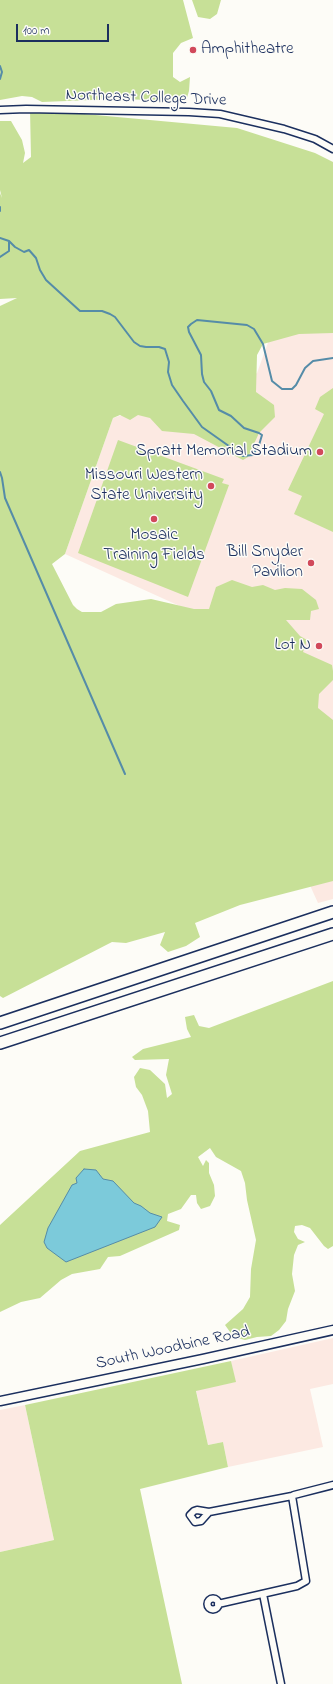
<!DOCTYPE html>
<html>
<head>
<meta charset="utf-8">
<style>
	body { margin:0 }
	#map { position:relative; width:333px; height:1684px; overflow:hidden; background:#fdfcf7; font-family:"Indie Flower",sans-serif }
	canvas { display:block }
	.scale { position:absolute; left:16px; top:24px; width:93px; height:18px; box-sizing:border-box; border:2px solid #1b2f5e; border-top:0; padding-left:5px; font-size:12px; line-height:14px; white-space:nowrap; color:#1b2f5e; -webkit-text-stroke:3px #fdfcf7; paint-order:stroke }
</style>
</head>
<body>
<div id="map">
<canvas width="333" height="1684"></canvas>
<div class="scale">100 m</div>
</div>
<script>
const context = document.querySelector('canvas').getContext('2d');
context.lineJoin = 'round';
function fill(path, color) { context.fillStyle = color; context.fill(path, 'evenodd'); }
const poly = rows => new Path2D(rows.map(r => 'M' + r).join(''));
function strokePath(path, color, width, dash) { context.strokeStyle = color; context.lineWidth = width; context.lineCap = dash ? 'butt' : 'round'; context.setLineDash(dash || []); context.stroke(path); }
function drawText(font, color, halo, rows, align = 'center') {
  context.font = font + ' "Indie Flower",sans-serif'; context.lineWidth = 3; context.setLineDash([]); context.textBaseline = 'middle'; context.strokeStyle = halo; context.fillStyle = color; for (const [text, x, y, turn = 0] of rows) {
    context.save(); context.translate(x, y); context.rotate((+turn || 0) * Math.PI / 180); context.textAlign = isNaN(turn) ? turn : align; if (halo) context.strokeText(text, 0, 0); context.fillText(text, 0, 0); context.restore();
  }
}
fill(poly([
	[333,163,333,899,318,903,184,608,65,554,113,418,257,373],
	[333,1338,333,1384,310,1389,323,1447,228,1467,223,1442,208,1445,196,1390,235,1382,231,1361],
	[25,1405,54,1540,0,1552,0,1410]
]), '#fce9e2');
fill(poly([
	[0,0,183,0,193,38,181,43,173,53,173,77,180,82,190,77,189,91,186,101,117,99,42,102,32,97,22,96,0,100],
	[192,0,221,0,217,14,210,19,198,17],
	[30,109,237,128,315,153,333,162,333,333,299,334,263,344,257,355,256,392,274,405,275,417,259,433,248,457,243,460,194,434,162,431,150,418,138,415,130,420,120,415,113,418,65,554,52,564,73,605,77,609,82,612,101,612,116,604,151,599,194,609,209,609,216,587,232,580,252,587,263,585,275,590,285,588,302,589,316,600,319,609,311,611,310,620,286,620,300,636,307,640,303,652,332,665,333,671,333,680,319,694,318,708,333,720,333,881,240,905,195,923,200,937,186,946,168,952,160,945,165,932,126,943,112,942,3,998,0,996,0,306,17,298,0,299,0,193,2,198,0,190,0,121,11,121,22,140,25,153,23,163,31,157],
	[333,388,333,532,294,514,302,496,288,490,324,414,315,409,320,397],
	[118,440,224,479,222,483,229,485,188,597,78,553],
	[333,981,333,1246,328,1249,324,1246,310,1228,302,1225,295,1226,294,1232,298,1239,305,1242,298,1245,294,1255,292,1274,295,1291,288,1309,286,1321,279,1330,271,1336,257,1337,245,1340,237,1338,230,1332,225,1325,243,1309,250,1297,251,1269,256,1240,247,1200,245,1183,241,1171,216,1157,210,1148,198,1157,203,1166,206,1160,209,1163,209,1173,214,1185,215,1196,210,1206,201,1209,197,1203,196,1195,191,1195,181,1209,168,1214,167,1221,180,1225,179,1230,120,1256,108,1257,100,1269,72,1274,61,1280,40,1298,21,1302,0,1312,0,1225,80,1151,150,1132,148,1111,142,1095,136,1087,134,1077,140,1068,150,1070,165,1084,167,1098,172,1094,166,1075,169,1059,135,1060,132,1057,143,1049,191,1037,187,1029,185,1017,194,1015,199,1026,209,1028],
	[231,1361,236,1382,196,1391,208,1445,223,1442,228,1467,140,1489,182,1684,0,1684,0,1552,54,1540,25,1405]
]), '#c7e097');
const water = poly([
	[84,1169,96,1170,103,1179,113,1181,134,1203,141,1206,150,1213,162,1217,155,1227,66,1262,47,1248,44,1242,48,1228,72,1185,77,1183,76,1178,84,1169]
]);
fill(water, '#7ccada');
strokePath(water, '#558ca8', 1);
strokePath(poly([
	[0,66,2,72,0,79],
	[0,207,0,211],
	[0,238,9,241,9,251,0,257],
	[9,241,15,247,24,252,29,250,36,258,40,270,46,280,80,311,102,311,110,314,115,317,134,342,140,346,146,347,159,347,165,349,169,362,168,372,172,385,183,401,202,427,243,456,253,455,259,445,262,435,259,433,244,428,231,416,219,410,211,391,204,382,202,374,201,355,189,332,188,327,191,324,197,320,247,325,254,329,263,344,272,381,282,389,292,389,296,385,305,368,313,361,333,358],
	[0,472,2,478,5,498,125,774]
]), '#558ca8', 2);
const street = poly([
	[0,110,26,109,189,112,220,114,284,129,315,139,333,149],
	[197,1510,209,1512,201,1521,195,1522,190,1515,194,1511,197,1510],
	[209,1512,292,1496,294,1495,333,1485],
	[263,1594,281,1684],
	'207.5 1604a5.5 5.5 0 1 1 11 0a5.5 5.5 0 1 1-11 0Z',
	[218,1604,297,1586,306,1581,292,1496]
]);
const secondary = poly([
	[0,1401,203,1359,333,1330]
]);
const highway = poly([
	[0,1023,333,912],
	[0,1043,333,934]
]);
strokePath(street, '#1b2f5e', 9);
strokePath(secondary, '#1b2f5e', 11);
strokePath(highway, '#1b2f5e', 14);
strokePath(street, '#fdfcf7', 6);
strokePath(secondary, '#fdfcf7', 8);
strokePath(highway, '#fdfcf7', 11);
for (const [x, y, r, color] of [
	[193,50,4,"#d1495b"],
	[320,452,4,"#d1495b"],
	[211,486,4,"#d1495b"],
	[154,519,4,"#d1495b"],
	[311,563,4,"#d1495b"],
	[319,646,4,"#d1495b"]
]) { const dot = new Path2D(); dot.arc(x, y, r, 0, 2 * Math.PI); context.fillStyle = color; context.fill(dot); strokePath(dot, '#fdfcf7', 1.5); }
drawText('17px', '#1b2f5e', '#fdfcf7', [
	["Amphitheatre",201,50,"left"],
	["Spratt Memorial Stadium",312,452],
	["Missouri Western",203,476],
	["State University",203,496],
	["Mosaic",154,536,"center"],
	["Training Fields",154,556,"center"],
	["Bill Snyder",303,553],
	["Pavilion",303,573],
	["Lot N",311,646]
], 'right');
drawText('17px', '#1b2f5e', '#fdfcf7', [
	["Northeast College Drive",146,99,2],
	["South Woodbine Road",173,1349,-12]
]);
</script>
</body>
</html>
